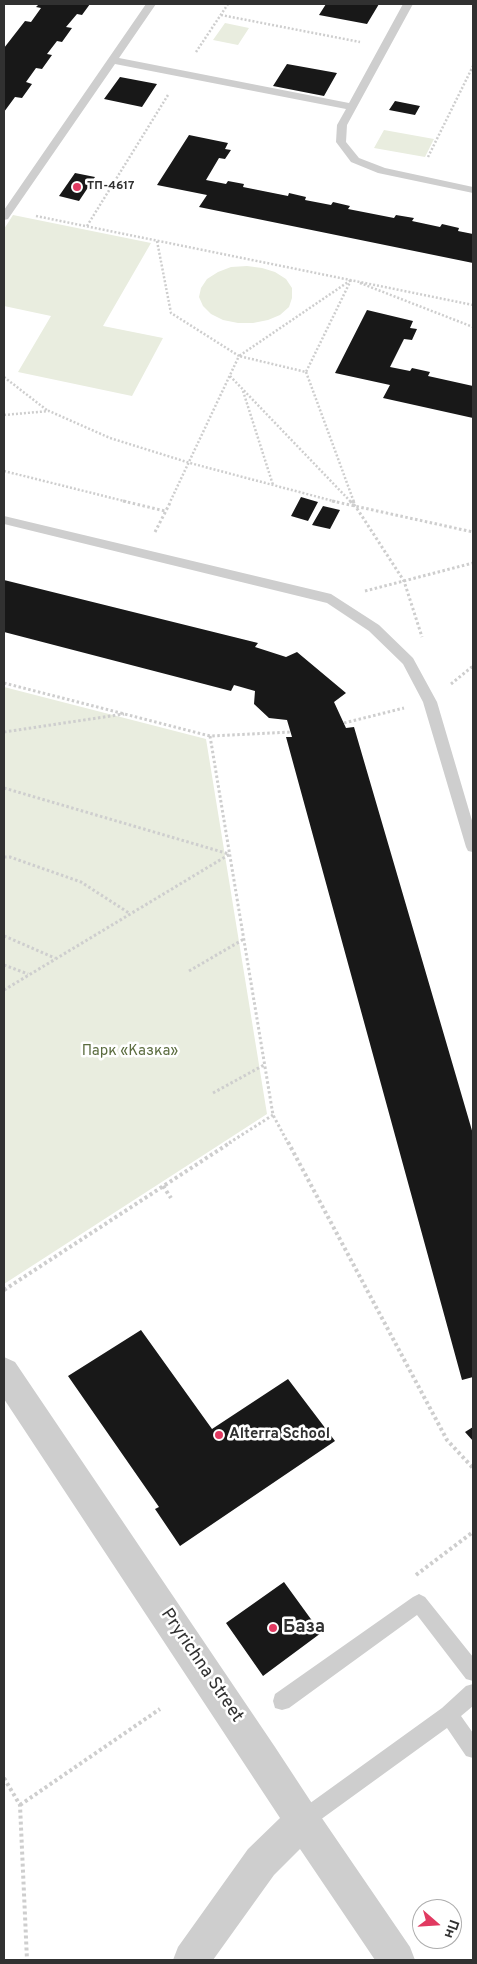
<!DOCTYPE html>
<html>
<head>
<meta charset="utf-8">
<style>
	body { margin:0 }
	#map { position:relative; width:477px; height:1964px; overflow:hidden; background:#fff; font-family:Overpass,sans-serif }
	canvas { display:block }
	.frame { position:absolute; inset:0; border:5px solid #313131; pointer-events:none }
	.north { position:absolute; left:412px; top:1899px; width:50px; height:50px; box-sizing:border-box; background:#fff; border:1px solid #adadad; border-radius:50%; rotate:109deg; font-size:14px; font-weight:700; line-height:20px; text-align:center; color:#313131 }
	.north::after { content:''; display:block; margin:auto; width:18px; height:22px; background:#e13a61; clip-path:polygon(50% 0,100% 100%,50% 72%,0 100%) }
</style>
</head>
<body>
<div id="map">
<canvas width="477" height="1964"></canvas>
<div class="frame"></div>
<div class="north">Пн</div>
</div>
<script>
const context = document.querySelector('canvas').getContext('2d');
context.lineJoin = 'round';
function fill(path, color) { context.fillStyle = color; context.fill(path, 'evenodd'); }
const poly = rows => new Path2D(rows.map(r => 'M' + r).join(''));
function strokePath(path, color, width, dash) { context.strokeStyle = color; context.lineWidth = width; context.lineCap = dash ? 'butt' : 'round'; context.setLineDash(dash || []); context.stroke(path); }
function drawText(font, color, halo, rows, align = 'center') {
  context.font = font + ' Overpass,sans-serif'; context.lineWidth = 5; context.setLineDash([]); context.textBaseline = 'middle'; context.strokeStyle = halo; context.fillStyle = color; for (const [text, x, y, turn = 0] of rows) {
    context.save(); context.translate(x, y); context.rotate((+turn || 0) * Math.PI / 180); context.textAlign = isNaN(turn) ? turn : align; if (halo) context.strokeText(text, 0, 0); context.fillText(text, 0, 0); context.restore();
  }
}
fill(poly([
	[225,23,249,28,238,45,213,40],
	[384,130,434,139,425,157,374,148],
	[13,215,151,243,103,326,163,338,132,396,18,372,51,316,4,306,4,229],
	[247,266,262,268,275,272,286,279,292,288,292,298,289,307,280,315,268,320,253,323,238,323,223,320,211,314,203,306,199,297,201,288,207,279,218,272,231,267],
	[4,687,206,739,267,1114,4,1284]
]), '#e9eddf');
fill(poly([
	[39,4,90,4,82,15,77,14,66,27,72,28,62,42,57,41,47,54,52,55,42,69,36,68,26,82,32,84,22,98,15,97,4,112,4,48,25,21,31,22,41,8,36,7],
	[326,4,379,4,367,24,319,15],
	[287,64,337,73,324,96,273,86],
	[120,77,157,84,142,107,104,99],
	[395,101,420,106,415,115,389,110],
	[189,135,228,143,225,149,231,150,225,159,219,158,206,180,226,184,228,181,244,184,243,187,288,196,289,193,306,197,305,200,331,205,333,202,350,206,348,209,394,218,396,215,414,218,412,221,440,227,442,224,459,228,458,231,473,234,473,263,199,207,207,195,157,185],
	[75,173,95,177,79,201,59,196],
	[367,310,413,321,410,328,417,329,412,340,404,339,390,367,410,371,412,368,430,372,428,376,473,386,473,418,383,398,390,385,335,373],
	[301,497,318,502,308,521,291,516],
	[323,506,340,510,330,529,312,525],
	[4,580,258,643,255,647,286,657,297,652,346,693,334,702,346,728,354,727,473,1134,473,1377,462,1380,286,737,292,737,287,720,269,718,254,704,255,691,234,685,231,691,4,632],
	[141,1330,212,1429,288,1379,335,1441,180,1546,155,1509,159,1507,68,1376],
	[473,1427,473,1441,465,1432],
	[284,1582,321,1633,263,1676,226,1623]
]), '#181818');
strokePath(poly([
	[221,15,360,42],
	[196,52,228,4],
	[428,157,473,66],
	[36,216,473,305],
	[87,226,168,95],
	[157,241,171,313,239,356,170,502],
	[351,280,306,372,239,356,351,280],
	[360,283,473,327],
	[306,372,354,502],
	[230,376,351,502],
	[4,377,48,411],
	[243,391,273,485],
	[4,415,49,411,110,438,190,463,337,502],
	[4,471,128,502]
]), '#cecece', 2.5, [2, 2]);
strokePath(poly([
	[123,501,165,511],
	[332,501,473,532],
	[350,501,356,507,404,581,422,637],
	[353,501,355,505],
	[155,532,171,501],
	[365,591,473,563],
	[4,683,210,736,290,732],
	[451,684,473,666],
	[344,723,404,708],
	[4,732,124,714],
	[210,736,273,1115,288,1143],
	[4,788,229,854],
	[4,857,10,857,81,882,129,913],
	[4,936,55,958],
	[4,965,28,974],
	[189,971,244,939],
	[4,990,230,854],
	[213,1093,264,1065],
	[229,1143,273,1115]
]), '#cecece', 3, [2.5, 2.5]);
strokePath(poly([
	[288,1142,447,1440,473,1468],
	[163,1186,171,1198],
	[4,1290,231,1142],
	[416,1575,473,1532],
	[4,1778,20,1805,27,1960],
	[20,1805,160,1709]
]), '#cecece', 4, [3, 3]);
fill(poly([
	[146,4,156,4,119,58,349,103,403,4,413,4,347,125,346,142,359,158,385,168,473,187,473,193,378,173,351,162,336,142,337,125,346,109,115,64,8,219,4,220,4,210,146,4],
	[4,516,331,594,379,625,413,658,437,702,473,824,473,852,468,851,466,847,423,702,403,664,369,631,327,603,4,524,4,516],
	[419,1594,425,1597,473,1657,473,1681,466,1679,417,1615,289,1708,282,1710,275,1708,273,1701,275,1694,413,1597,419,1594],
	[473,1684,473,1706,461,1716,473,1733,473,1758,466,1756,447,1728,309,1828,302,1831,295,1828,292,1821,295,1814,442,1708,466,1686,473,1684]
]), '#cecece');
fill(poly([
	[4,1357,15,1362,275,1747,315,1808,410,1947,415,1960,375,1960,300,1849,274,1875,213,1960,173,1960,178,1947,248,1849,280,1818,4,1399,4,1357]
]), '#cecece');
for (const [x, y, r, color] of [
	[77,187,5,"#e13a61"],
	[219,1435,5,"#e13a61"],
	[273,1628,5,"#e13a61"]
]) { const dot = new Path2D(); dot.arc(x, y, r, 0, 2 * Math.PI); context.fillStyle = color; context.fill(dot); strokePath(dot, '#fff', 2); }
drawText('bold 12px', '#313131', '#fff', [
	["ТП-4617",87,187]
], 'left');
drawText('15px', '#5b6c3f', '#fff', [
	["Парк «Казка»",130,1052]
]);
drawText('bold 15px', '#313131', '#fff', [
	["Alterra School",229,1435]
], 'left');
drawText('bold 18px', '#313131', '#fff', [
	["База",283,1628]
], 'left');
drawText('18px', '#313131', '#fff', [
	["Pryrichna Street",201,1666,56]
]);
</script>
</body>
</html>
